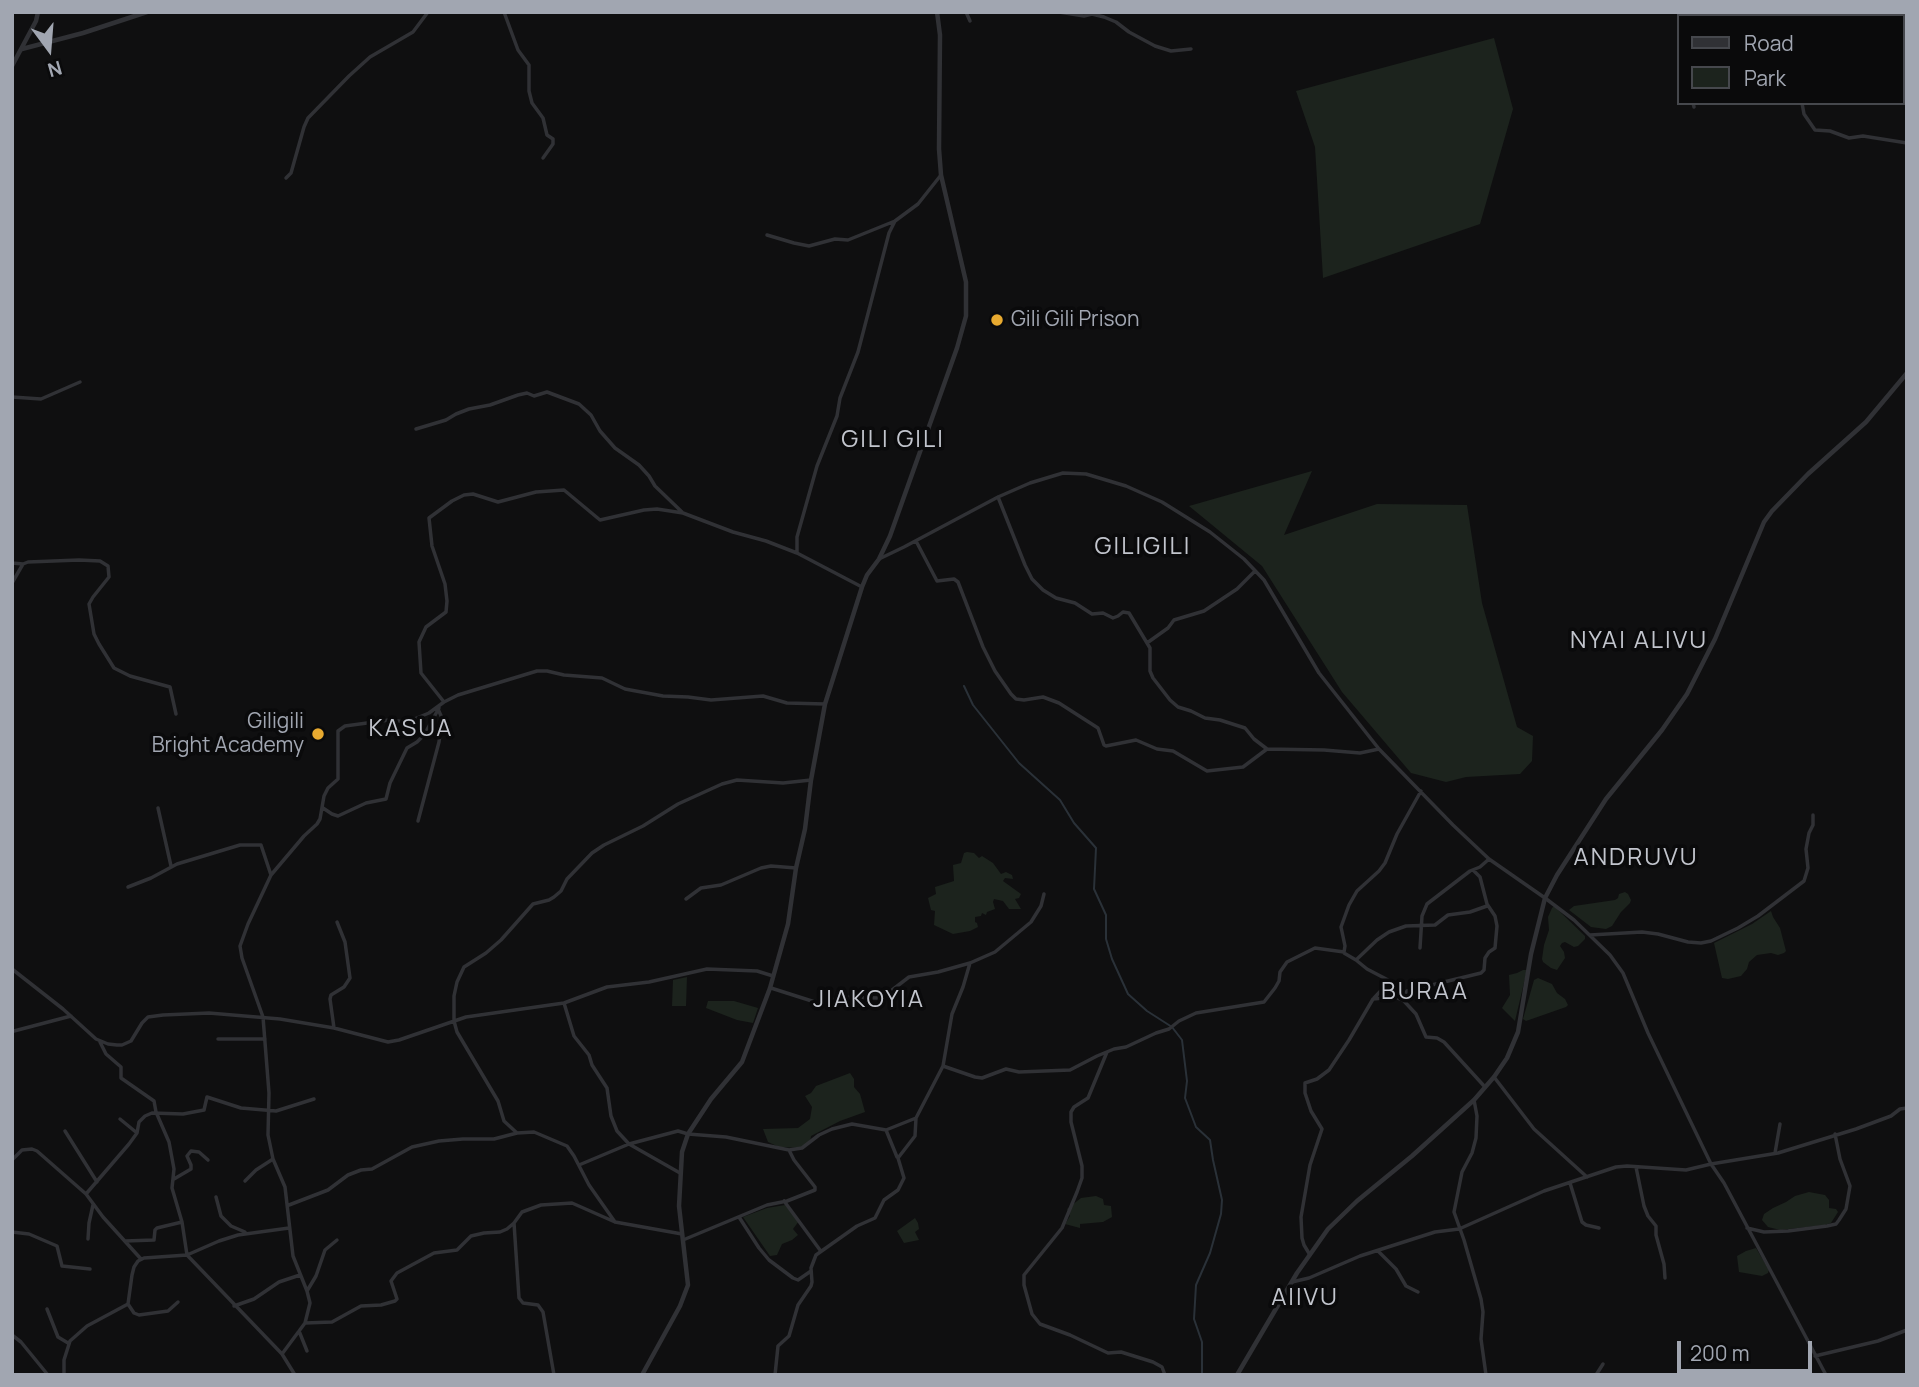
<!DOCTYPE html>
<html>
<head>
<meta charset="utf-8">
<style>
	body { margin:0 }
	#map { position:relative; width:1919px; height:1387px; overflow:hidden; background:#0f0f10; font-family:Manrope,sans-serif }
	canvas { display:block }
	.frame { position:absolute; inset:0; border:14px solid #a1a6b1; pointer-events:none }
	.legend { position:absolute; left:1677px; top:14px; width:228px; height:91px; box-sizing:border-box; background:#0a0a0b; border:2px solid #46484d; margin:0; padding:9px 12px; list-style:none; font-size:21px; color:#a1a6b1 }
	.legend li { display:flex; align-items:center; gap:14px; height:35px }
	.legend b { width:35px; border:2px solid #46484d }
	.north { position:absolute; left:14px; top:14px; width:70px; height:70px; -webkit-text-stroke:5px #0a0a0b; paint-order:stroke; rotate:164deg; font-size:19px; font-weight:700; line-height:28px; text-align:center; color:#a1a6b1 }
	.north::after { content:''; display:block; margin:auto; width:24px; height:32px; background:#a1a6b1; clip-path:polygon(50% 0,100% 100%,50% 72%,0 100%) }
	.scale { position:absolute; left:1677px; top:1341px; width:135px; height:32px; box-sizing:border-box; border:4px solid #a1a6b1; border-top:0; padding-left:9px; font-size:21px; line-height:24px; white-space:nowrap; color:#a1a6b1; -webkit-text-stroke:5px #0a0a0b; paint-order:stroke }
</style>
</head>
<body>
<div id="map">
<canvas width="1919" height="1387"></canvas>
<div class="frame"></div>
<ul class="legend">
<li><b style="height:9px;background:#303135"></b>Road</li>
<li><b style="height:19px;background:#1c231d"></b>Park</li>
</ul>
<div class="north">N</div>
<div class="scale">200 m</div>
</div>
<script>
const context = document.querySelector('canvas').getContext('2d');
context.lineJoin = 'round';
function fill(path, color) { context.fillStyle = color; context.fill(path, 'evenodd'); }
const poly = rows => new Path2D(rows.map(r => 'M' + r).join(''));
function strokePath(path, color, width, dash) { context.strokeStyle = color; context.lineWidth = width; context.lineCap = dash ? 'butt' : 'round'; context.setLineDash(dash || []); context.stroke(path); }
function drawText(font, color, halo, rows, align = 'center') {
  context.font = font + ' Manrope,sans-serif'; context.lineWidth = 7; context.setLineDash([]); context.textBaseline = 'middle'; context.strokeStyle = halo; context.fillStyle = color; for (const [text, x, y, turn = 0] of rows) {
    context.save(); context.translate(x, y); context.rotate((+turn || 0) * Math.PI / 180); context.textAlign = isNaN(turn) ? turn : align; if (halo) context.strokeText(text, 0, 0); context.fillText(text, 0, 0); context.restore();
  }
}
fill(poly([
	[1494,38,1513,109,1480,224,1323,278,1315,147,1296,91],
	[1312,471,1284,535,1377,504,1467,505,1482,603,1517,727,1533,736,1532,761,1520,774,1466,777,1446,782,1411,773,1342,692,1262,566,1189,506],
	[967,852,974,853,979,858,982,856,993,863,1001,874,1006,872,1012,875,1013,879,1005,878,1003,881,1021,894,1019,898,1015,899,1021,909,1009,909,1003,901,994,899,993,902,995,909,987,912,986,915,982,913,981,916,975,917,975,922,977,923,978,927,970,931,953,934,934,925,935,911,931,910,928,898,936,894,935,887,954,881,953,865,961,863,964,853],
	[1625,892,1628,894,1631,900,1630,903,1621,912,1612,926,1606,929,1591,927,1569,910,1574,906,1615,900,1618,898,1619,894],
	[1554,906,1585,936,1585,939,1578,946,1574,947,1565,942,1562,943,1560,946,1564,952,1565,958,1557,970,1551,968,1543,962,1542,959,1544,945,1549,930,1548,917,1552,908],
	[1771,911,1773,917,1780,928,1786,951,1784,953,1778,955,1771,953,1757,955,1749,962,1747,969,1741,976,1728,979,1722,978,1714,943,1752,924],
	[1523,970,1527,970,1515,1021,1502,1008,1510,995,1509,975,1517,973],
	[687,977,686,1006,672,1006,673,980],
	[1538,978,1552,984,1557,993,1565,999,1568,1005,1566,1007,1526,1021,1523,1019,1534,980],
	[708,1001,734,1001,758,1008,753,1023,737,1020,706,1008],
	[850,1073,854,1079,854,1087,860,1094,865,1112,840,1121,811,1136,810,1143,801,1148,779,1147,768,1142,763,1129,798,1128,810,1119,812,1107,805,1096,811,1093,816,1086],
	[1809,1192,1825,1195,1829,1200,1829,1208,1836,1209,1838,1212,1831,1223,1825,1225,1780,1230,1768,1227,1762,1220,1764,1214,1773,1208,1786,1202,1795,1196],
	[1096,1196,1103,1199,1104,1205,1111,1206,1112,1217,1103,1222,1080,1224,1080,1228,1065,1224,1070,1216,1067,1209,1081,1198],
	[785,1205,799,1221,793,1229,798,1235,792,1240,782,1244,777,1255,770,1256,743,1217,767,1208],
	[915,1218,918,1223,919,1229,915,1232,919,1240,904,1243,897,1231],
	[1756,1248,1769,1270,1768,1273,1762,1276,1739,1272,1737,1256,1746,1251]
]), '#1c231d');
strokePath(poly([
	[964,686,973,705,1019,763,1060,800,1074,823,1096,848,1094,889,1106,915,1106,939,1112,959,1128,994,1147,1011,1172,1027,1182,1040,1187,1081,1185,1098,1196,1127,1210,1140,1213,1160,1222,1200,1221,1214,1210,1253,1196,1285,1194,1319,1202,1342,1202,1375]
]), '#2a3138', 2);
strokePath(poly([
	[504,12,518,50,529,65,529,91,532,103,543,118,547,135,553,139,553,144,543,158],
	[966,12,970,21],
	[1059,12,1084,16,1092,14,1104,17,1116,22,1129,32,1155,46,1171,51,1191,49],
	[1777,12,1779,16],
	[1714,16,1719,12],
	[1693,103,1694,107],
	[1802,103,1804,114,1815,130,1830,131,1849,138,1863,136,1907,143],
	[286,178,291,173,304,127,308,118,349,76,370,57,413,32,428,12],
	[767,235,794,243,809,246,835,239,848,240,895,221],
	[12,397,41,399,80,382],
	[416,429,446,420,456,414,469,409,490,405,518,395,527,393,534,396,547,392,579,404,591,415,600,431,615,448,639,465,649,476,655,486,682,512],
	[998,497,1025,565,1032,579,1043,590,1056,598,1075,603,1092,614,1103,613,1113,618,1118,616,1123,612,1129,613,1150,648,1150,671,1153,678,1170,700,1178,707,1191,711,1205,718,1220,720,1245,728,1254,739,1267,749],
	[916,541,937,581,954,579,958,582,983,647,995,671,1011,694,1016,699,1024,700,1043,697,1059,703,1098,728,1104,745,1106,746,1136,740,1157,749,1173,751,1207,771,1243,767,1267,749,1324,750,1360,753,1379,749],
	[879,559,904,547,998,497,1030,483,1063,473,1086,474,1126,486,1162,502,1210,532,1244,559,1264,580,1319,673,1379,749,1453,825,1489,859,1545,898,1574,920,1610,955,1623,973,1648,1033,1711,1164,1724,1183,1826,1375],
	[12,563,23,564],
	[12,583,23,564,28,562,79,560,100,561,108,566,109,577,93,597,89,604,94,634,99,644,114,668,130,676,170,687,176,714],
	[862,587,797,553,797,537,817,466,837,416,840,398,858,352,889,233,895,221,918,204,941,175],
	[1147,643,1168,628,1174,620,1204,611,1237,589,1255,571],
	[444,702,421,673,419,642,426,627,446,612,447,601,445,584,432,546,429,518,452,501,464,495,473,494,498,502,536,492,564,490,600,520,644,510,657,509,683,513,733,532,766,541,797,553],
	[158,808,171,866],
	[323,808,332,814,338,816,366,803,386,799,390,783,407,748,417,742,424,735,439,708],
	[418,821,439,742,442,718,438,709],
	[128,887,151,878,177,864,240,845,261,845,271,875],
	[686,899,701,888,721,885,761,868,771,866,796,868],
	[1590,935,1642,932,1658,934,1688,942,1701,943,1711,941,1738,928,1758,916,1804,881,1808,868,1806,849,1809,833,1813,825,1813,815],
	[1420,948,1422,916,1427,904,1470,871,1480,867,1489,859],
	[1344,953,1356,960,1377,940,1389,932,1406,926,1435,925,1448,915,1470,912,1487,906],
	[1356,960,1367,969,1390,981,1374,998],
	[12,969,63,1009,96,1039,108,1044,117,1045,122,1045,131,1041,142,1023,148,1017,163,1015,209,1013,280,1019,334,1028,388,1042,399,1040,466,1017,564,1003,607,987,649,982,707,969,757,971,773,976],
	[771,988,815,1002,851,997,877,998,883,997,909,977,938,972,970,963,995,952,1031,922,1041,906,1044,894],
	[1403,1000,1407,991,1481,973,1484,970,1485,958,1489,952,1495,948,1497,926,1495,916,1487,904,1480,877,1473,870],
	[564,1003,574,1036,589,1055,592,1065,607,1088,611,1116,617,1131,629,1144,680,1173],
	[334,1028,330,999,331,995,344,987,350,978,345,942,337,922],
	[14,1031,71,1016],
	[218,1039,265,1039],
	[100,1042,106,1054,121,1067,121,1078,154,1101,156,1112,169,1142,174,1169,172,1188,182,1222,187,1255,282,1354,295,1375],
	[1107,1052,1088,1098,1074,1107,1071,1112,1071,1122,1082,1166,1082,1178,1077,1192,1062,1228,1024,1275,1024,1285,1032,1314,1040,1324,1070,1335,1108,1353,1121,1352,1153,1362,1162,1367,1165,1375],
	[943,1066,975,1077,982,1078,1006,1069,1019,1072,1070,1070,1097,1056,1114,1049,1126,1047,1156,1033,1169,1029,1179,1021,1196,1013,1264,1002,1275,988,1279,981,1280,972,1287,962,1315,948,1344,952,1345,946,1341,927,1349,905,1357,891,1379,871,1385,863,1397,834,1421,791],
	[1494,1077,1534,1129,1587,1177],
	[1474,1100,1477,1116,1476,1138,1472,1153,1462,1172,1454,1212,1464,1240,1481,1299,1483,1312,1481,1339,1486,1375],
	[120,1119,137,1133],
	[886,1130,897,1157],
	[65,1131,97,1182],
	[1775,1153,1780,1124],
	[12,1160,22,1150,32,1149,37,1151,86,1194,103,1217,141,1259],
	[579,1165,629,1144,678,1131,688,1134,726,1137,789,1150,802,1148,819,1135,832,1129,852,1124,886,1130,916,1118,943,1066,952,1014,963,987,970,963],
	[1636,1167,1644,1206,1648,1216,1656,1226,1656,1235,1664,1264,1665,1278],
	[174,1179,191,1169,191,1165,187,1156,191,1151,199,1152,208,1160],
	[245,1181,256,1170,273,1159],
	[1570,1183,1582,1222,1586,1225,1599,1228],
	[86,1194,129,1144,137,1133,139,1122,145,1116,152,1113,183,1114,204,1110,207,1097,241,1108,276,1111,314,1099],
	[216,1197,221,1216,231,1226,245,1232],
	[784,1201,820,1250],
	[289,1205,328,1190,348,1175,361,1170,372,1169,412,1147,439,1141,463,1139,494,1139,517,1133],
	[739,1217,759,1248,769,1260,793,1278,798,1280,811,1271],
	[615,1222,589,1185,574,1156,567,1146,534,1132,517,1133,504,1121,498,1101,457,1032,454,1021,454,996,457,982,464,967,486,953,501,940,533,904,549,900,554,897,561,891,567,879,592,853,604,845,643,826,678,804,722,784,737,780,783,783,811,780],
	[514,1223,519,1298,523,1303,538,1305,543,1312,554,1375],
	[1747,1228,1764,1232,1788,1231,1827,1226,1836,1224,1839,1220,1846,1209,1850,1186,1840,1159,1835,1134],
	[12,1232,29,1234,57,1246,62,1266,90,1269],
	[88,1239,89,1223,93,1205],
	[683,1240,767,1205,787,1201,815,1190,815,1187,794,1160,789,1150],
	[125,1241,154,1240,155,1230,157,1228,182,1222],
	[1379,1252,1396,1269,1406,1286,1418,1292],
	[1310,1255,1304,1245,1302,1238,1301,1217,1310,1165,1322,1129,1311,1111,1305,1093,1305,1083,1317,1079,1329,1070,1349,1040,1373,999,1395,997,1403,1000,1416,1014,1426,1037,1437,1038,1444,1042,1485,1087],
	[1292,1282,1309,1278,1360,1256,1435,1232,1459,1229,1544,1191,1616,1167,1627,1166,1686,1170,1711,1164,1778,1153,1856,1129,1891,1116,1900,1109,1907,1108],
	[307,1291,316,1276,325,1250,337,1240],
	[128,1304,134,1313,139,1315,168,1311,178,1302],
	[234,1306,254,1299,279,1282,300,1275],
	[47,1309,58,1337,68,1343],
	[305,1323,332,1322,361,1306,381,1305,395,1301,397,1299,391,1281,397,1273,434,1253,457,1250,471,1236,484,1233,500,1232,507,1229,514,1223,522,1212,541,1205,572,1203,615,1222,682,1234],
	[299,1331,307,1351],
	[12,1335,21,1342,48,1375],
	[282,1354,305,1323,310,1303,307,1291,293,1256,285,1187,273,1159,268,1135,269,1093,263,1017,242,958,240,946,248,924,271,875,304,836,317,824,320,819,324,796,328,788,338,779,338,731,345,726,389,720,407,722,429,713,444,702,458,695,537,671,547,671,564,675,602,678,625,689,663,696,688,697,711,700,763,696,787,703,825,704],
	[1815,1356,1878,1341,1907,1330],
	[64,1375,64,1360,70,1341,87,1326,128,1304,132,1275,134,1267,138,1261,144,1258,187,1255,219,1241,238,1235,289,1228],
	[775,1375,778,1346,789,1336,798,1305,811,1286,812,1282,811,1268,816,1255,857,1226,875,1218,884,1200,898,1190,904,1178,898,1158,915,1136,916,1118],
	[1596,1375,1603,1364]
]), '#303135', 3.5);
strokePath(poly([
	[22,49,83,33,147,12],
	[12,66,36,21,38,12],
	[642,1375,680,1306,688,1285,679,1206,682,1152,688,1134,711,1099,742,1062,770,988,788,924,796,868,805,829,811,780,825,704,862,587,867,575,879,559,890,536,957,348,966,316,966,282,941,175,939,149,940,35,937,12],
	[1237,1375,1297,1273,1328,1229,1357,1201,1412,1156,1474,1100,1494,1077,1507,1058,1518,1032,1531,954,1545,898,1557,875,1606,799,1662,730,1687,694,1715,639,1764,522,1772,511,1808,474,1866,422,1907,373]
]), '#303135', 4.5);
for (const [x, y, r, color] of [
	[997,320,7,"#e8aa30"],
	[318,734,7,"#e8aa30"]
]) { const dot = new Path2D(); dot.arc(x, y, r, 0, 2 * Math.PI); context.fillStyle = color; context.fill(dot); strokePath(dot, '#0a0a0b', 2.5); }
drawText('21px', '#a1a6b1', '#0a0a0b', [
	["Gili Gili Prison",1011,320],
	["Giligili",304,722,"right"],
	["Bright Academy",304,746,"right"]
], 'left');
context.letterSpacing = '2px';
drawText('24px', '#c2c5cd', '#0a0a0b', [
	["GILI GILI",893,440],
	["GILIGILI",1143,547],
	["NYAI ALIVU",1639,641],
	["KASUA",411,729],
	["ANDRUVU",1636,858],
	["BURAA",1425,992],
	["JIAKOYIA",869,1000],
	["AIIVU",1305,1298]
]);
context.letterSpacing = '0px';
</script>
</body>
</html>
